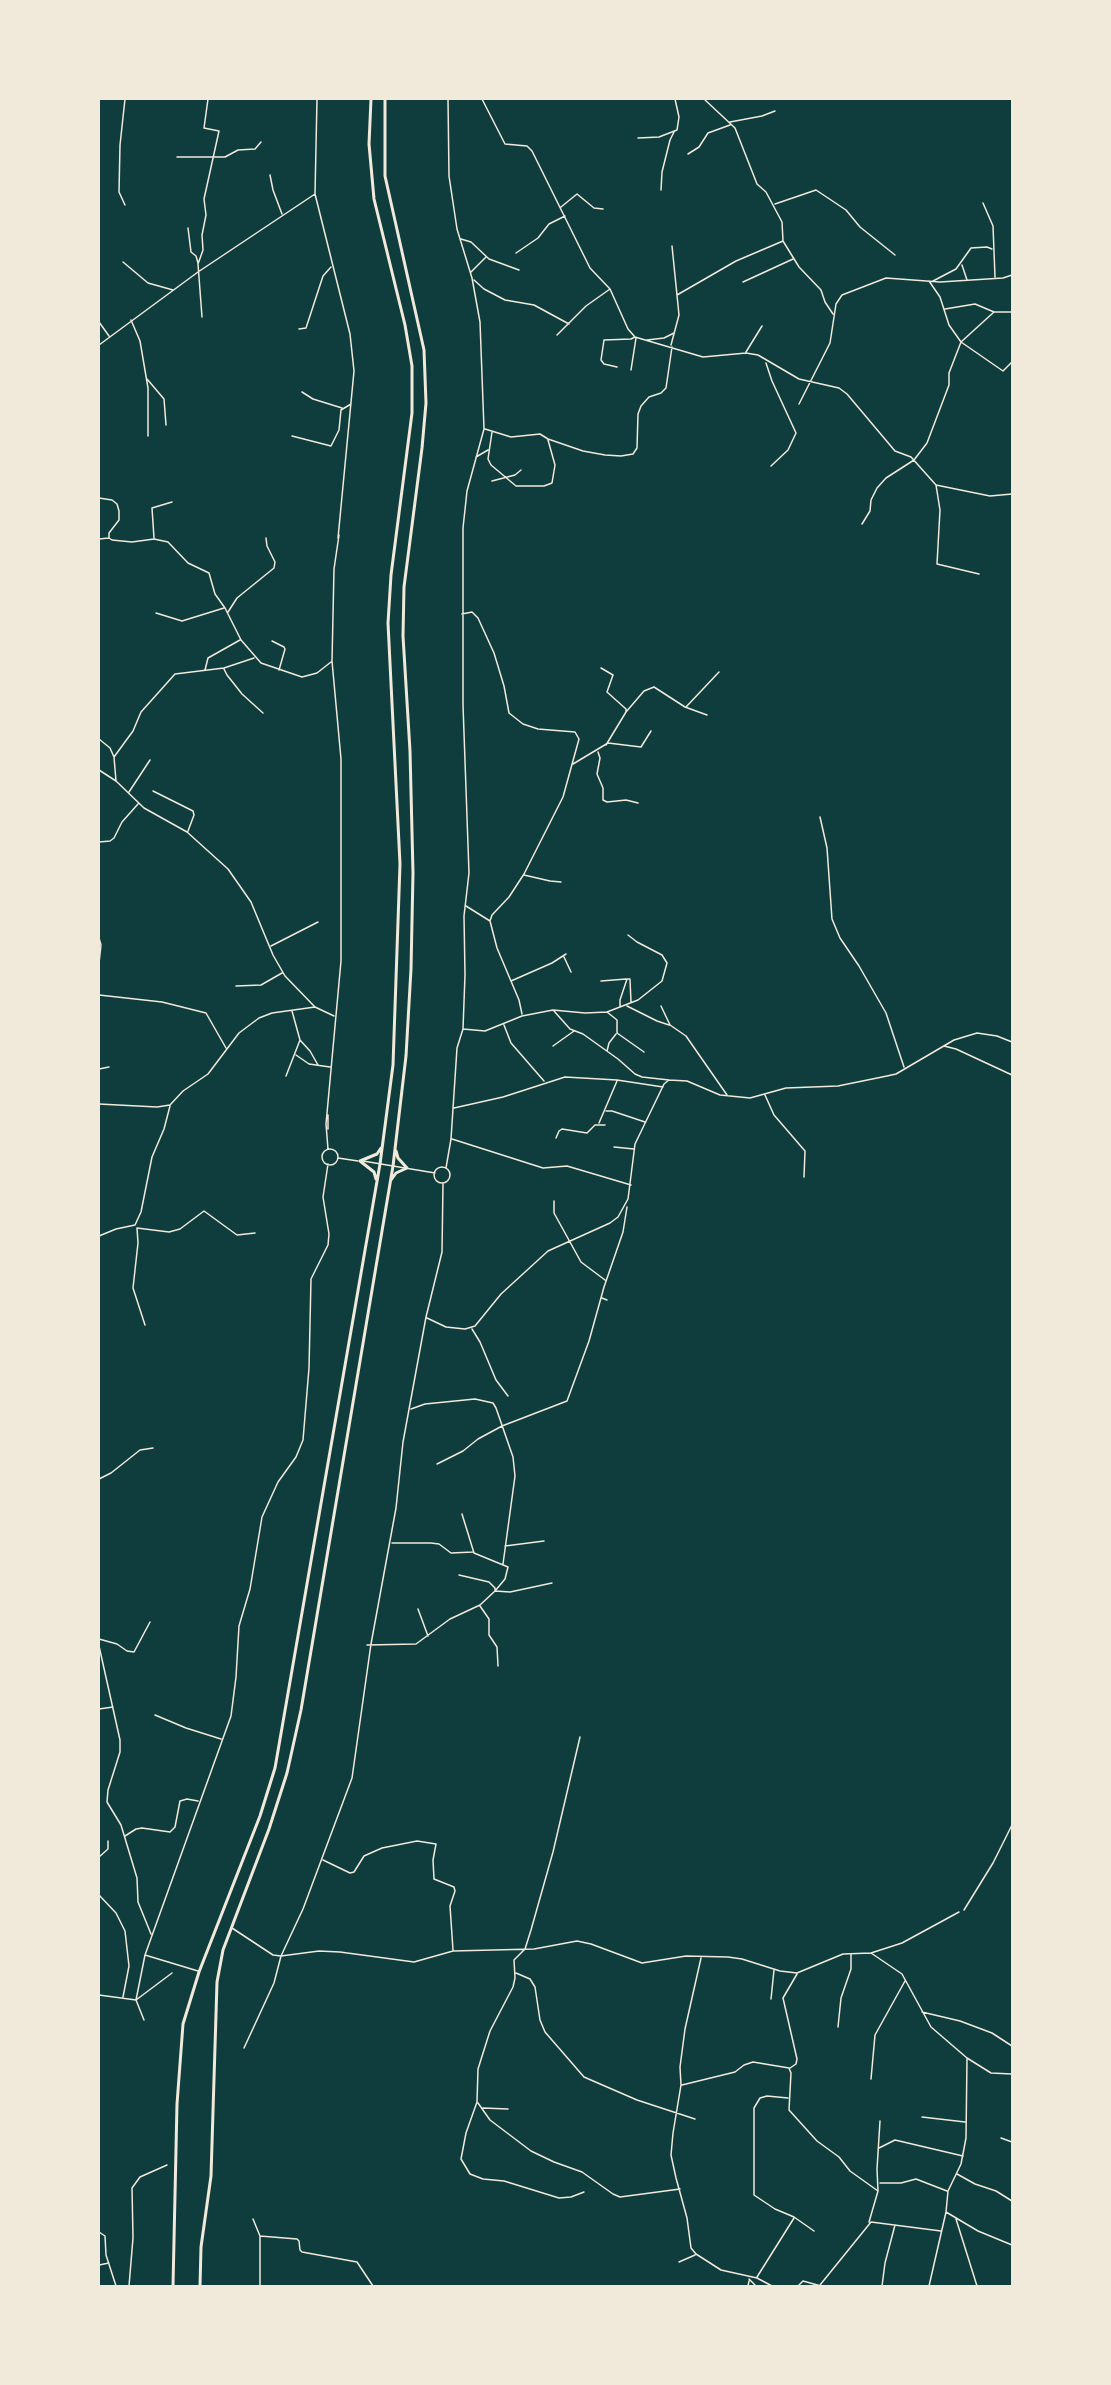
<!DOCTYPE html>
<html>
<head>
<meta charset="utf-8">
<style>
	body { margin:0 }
	#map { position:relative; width:1111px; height:2385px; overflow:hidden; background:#0f3d3e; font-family:Ubuntu,sans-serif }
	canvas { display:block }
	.frame { position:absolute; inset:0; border:100px solid #f1e9da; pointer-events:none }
</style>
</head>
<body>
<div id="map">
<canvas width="1111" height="2385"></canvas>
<div class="frame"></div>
</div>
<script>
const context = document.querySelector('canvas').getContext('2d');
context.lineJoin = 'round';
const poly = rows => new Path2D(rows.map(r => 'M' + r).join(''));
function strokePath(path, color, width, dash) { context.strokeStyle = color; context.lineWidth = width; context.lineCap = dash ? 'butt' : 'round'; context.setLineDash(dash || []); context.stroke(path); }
strokePath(poly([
	[317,99,315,194,350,334,354,371,338,538],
	[482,99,505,144,527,146,532,151,590,268,610,289,628,329,635,337,703,357,746,353,758,355,799,379,839,388,847,394,895,451,911,457,936,485,940,510,937,564,979,574],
	[704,99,735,128,757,184,766,192,782,222,783,241,799,267,821,290,825,302,833,314],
	[730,122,762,116,775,111],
	[638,138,659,137,677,130,679,117,675,99],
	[688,154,699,147,708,133,730,125],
	[177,157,225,157,238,150,255,149,261,142],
	[270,175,273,190,282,214],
	[661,190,662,172,670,140,674,132],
	[983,203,993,226,995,277],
	[775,204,816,190,846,210,860,227,895,255],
	[125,205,119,192,120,145,125,99],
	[561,207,577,194,594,208,603,209],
	[188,228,191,252,196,256,198,263],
	[461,239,471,242,489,259,519,270],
	[516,253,538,238,549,224,565,216],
	[123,262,148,283,173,290],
	[962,265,967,280],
	[471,272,486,257],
	[474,280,484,289,505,300,534,305,569,324],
	[929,281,940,297,949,325,961,342,1003,371,1012,362],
	[933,281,956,269,971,248,987,247,992,249],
	[743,282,793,259],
	[677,295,736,261,783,241],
	[945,309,975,304,994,312],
	[202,317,198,264,203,250,202,235,206,215,204,199,219,131,204,128,208,99],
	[131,320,140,341,148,388,148,436],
	[99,322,109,336],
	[299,329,306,328,323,276,331,267],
	[557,335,586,306,610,289],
	[647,340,664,338,674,333],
	[99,345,198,272,315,194],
	[671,345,679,315,672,246],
	[746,352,762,326],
	[766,363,772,381,796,433,788,450,771,466],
	[617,367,604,364,601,360,604,340,631,339,635,337],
	[631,370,636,338],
	[147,379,164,399,166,425],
	[302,392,313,399,342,408],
	[799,404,830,343,836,304,842,295,886,278,940,282,1003,278,1012,275],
	[485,429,511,437,540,434,548,439,583,451,605,455,621,456,633,454,637,448,638,414,641,406,649,397,661,393,666,388,672,347],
	[492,432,488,459,491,465,516,486,544,486,552,483,555,465,548,440],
	[292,436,331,446,339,430,341,410,351,404],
	[476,457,488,450],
	[492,481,515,475,521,470],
	[936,485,990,496,1012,494],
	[99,498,112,500,117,504,119,511,119,520,109,533,109,538,112,540,132,542,154,539,168,542,188,563,209,573,215,594,225,608,241,640,261,663,302,677,317,673,331,662],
	[862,524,870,511,871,500,877,488,886,478,914,460,927,443,949,385,949,373,961,342,994,312,1012,312],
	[154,538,152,508,172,502],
	[99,539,109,538],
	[228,612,237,598,274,568,275,562,267,546,266,538],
	[156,613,182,621,224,608],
	[462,614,472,612,478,618,494,653,504,686,509,713,523,724,538,729,575,732,579,739,563,797,524,874,509,897,492,915,490,921],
	[272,641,284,647,285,649,279,670],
	[601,668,613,675,607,692,626,709,626,712,606,745],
	[224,669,227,675,242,694,263,713],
	[205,670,208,658,240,640],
	[686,707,719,672],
	[626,712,644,691,654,687,685,707,707,715],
	[99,739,110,748,114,757,116,781],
	[598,752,600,758,597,774,603,788,603,800,607,802,626,800,638,803],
	[114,757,133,731,141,712,175,674,224,668,254,658],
	[573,764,608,743,641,747,651,731],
	[99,770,116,781,144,808,187,832,228,869,251,902,273,955,285,976,315,1007],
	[153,791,193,811,194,815,188,831],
	[129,792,150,760],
	[820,817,827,848,832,919,840,938,859,966,886,1013,904,1067],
	[99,842,110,841,114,838,122,822,138,804],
	[524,875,550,881,561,882],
	[466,906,490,921,497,948,519,1000,522,1014],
	[99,938,101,945,99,963],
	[271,946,318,922],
	[564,957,571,972],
	[630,980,631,1002],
	[511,981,552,963,566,954],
	[601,981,626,979],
	[236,986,261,985,282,973],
	[99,995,162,1002,206,1013,226,1048],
	[627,1006,657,1021,669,1025],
	[661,1006,670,1025,686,1036,727,1095],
	[620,1007,620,1000,627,979,630,979],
	[554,1011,570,1029,583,1034,618,1059,635,1074,642,1077,669,1080],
	[607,1012,617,1020,617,1033,644,1052],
	[504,1025,511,1043,544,1081],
	[463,1029,485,1031,522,1016,553,1010,585,1013,607,1012,638,1000,662,981,667,963,662,955,637,942,628,935],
	[300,1040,310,1051,318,1065],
	[553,1046,574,1031],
	[944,1046,956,1049,1012,1075],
	[607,1051,609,1043,616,1034],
	[296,1055,309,1064,330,1067],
	[99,1069,109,1067],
	[286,1076,300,1040,292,1011],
	[765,1095,774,1115,805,1151,804,1177],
	[99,1104,157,1107,170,1105,183,1091,208,1074,239,1033,259,1018,272,1013,315,1007,334,1016],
	[454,1108,503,1097,565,1077,617,1080,663,1087],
	[606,1111,612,1111,645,1122],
	[599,1123,617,1081],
	[328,1129,328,1115],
	[556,1138,559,1131,562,1129,587,1133,595,1125,605,1125],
	[452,1139,543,1168,567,1166,631,1185],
	[614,1147,634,1149],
	[328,1149,326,1124,341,961,341,759,332,661,334,569,339,535],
	'322 1157a8 8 0 1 1 16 0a8 8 0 1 1-16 0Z',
	[338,1158,358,1161],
	[363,1161,435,1173],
	'434 1175a8 8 0 1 1 16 0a8 8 0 1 1-16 0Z',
	[446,1168,451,1139,457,1048,463,1029,465,975,464,916,469,873,463,705,463,528,467,491,484,429,480,322,472,278,457,229,449,176,448,99],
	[554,1201,554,1213,581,1262,605,1280],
	[137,1228,169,1232,180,1229,204,1211,237,1235,255,1233],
	[137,1228,138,1243,133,1288,145,1325],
	[99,1236,116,1229,135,1225,141,1212,152,1157,164,1129,170,1106],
	[602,1298,607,1300],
	[427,1318,446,1327,465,1329,475,1326,501,1294,548,1251,610,1223,618,1217,628,1199,635,1144,664,1084,669,1080,687,1081,720,1095,750,1098,786,1088,838,1086,887,1076,896,1074,954,1040,977,1033,997,1036,1012,1042],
	[472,1329,480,1342,496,1380,508,1396],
	[411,1409,425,1404,475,1399,493,1403,496,1408,513,1457,515,1476,503,1564],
	[437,1464,463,1451,478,1439,502,1426,567,1401,589,1341,604,1287,623,1232,627,1207],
	[99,1479,111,1473,140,1450,153,1448],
	[462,1514,474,1553,508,1567,505,1579,495,1591,510,1592,552,1583],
	[392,1543,431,1543,439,1544,451,1553,473,1552],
	[505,1546,544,1541],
	[480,1606,489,1619,489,1635,497,1647,498,1666],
	[418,1609,428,1636],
	[99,1639,117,1644,127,1651,134,1652,150,1622],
	[367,1645,416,1644,450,1619,480,1605,495,1591,495,1588,489,1582,459,1575],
	[99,1646,120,1740,120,1752,108,1790,107,1802,121,1825,137,1878,138,1902,151,1934],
	[99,1709,113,1707],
	[155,1715,186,1728,221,1739],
	[580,1737,553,1852,531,1930,525,1949,514,1960,515,1978,513,1987,490,2031,478,2069,477,2102,466,2133,461,2159,470,2174,483,2179,504,2181,559,2198,571,2197,584,2192],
	[125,1836,136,1829,142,1828,170,1832,175,1827,180,1801,187,1799,198,1801],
	[99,1857,108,1849,108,1841],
	[323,1860,350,1873,354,1872,364,1856,382,1848,417,1841,436,1844,433,1860,434,1879,454,1887,455,1891,450,1906,453,1950],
	[99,1895,116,1913,125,1931,129,1966,123,1997],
	[964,1910,993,1863,1012,1825],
	[232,1928,273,1955,281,1956,319,1951,340,1952,414,1962,453,1951,534,1949,577,1941,591,1944,642,1963,686,1956,728,1957,742,1959,780,1971,797,1973,843,1954,871,1953,902,1943,959,1912],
	[871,1953,902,1974,931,2027,967,2058,966,2138,961,2164,948,2191,946,2212,978,2231,1012,2245],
	[145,1955,198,1971],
	[701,1958,685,2029,680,2067,681,2085,673,2133,671,2155,676,2178,687,2218,691,2248,696,2254,721,2270,757,2278,772,2286],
	[516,1973,530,1979,535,1987,540,2020,545,2032,584,2077,637,2100,695,2119],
	[99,1995,136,2000,172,1973],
	[771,1999,774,1970],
	[922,2012,960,2021,992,2033,1012,2046],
	[144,2020,136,2000,145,1955,231,1716,236,1677,239,1626,250,1589,262,1517,278,1482,296,1457,303,1440,309,1368,311,1279,328,1245,329,1234,323,1197,328,1164],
	[838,2027,841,1998,851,1969,851,1954],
	[244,2048,274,1983,281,1956,303,1909,352,1778,371,1644,396,1508,403,1442,426,1317,442,1252,443,1183],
	[967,2058,991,2073,1012,2074],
	[790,2068,796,2064,797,2059,783,1998,797,1974],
	[871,2079,875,2035,905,1981],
	[682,2085,735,2072,744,2065,753,2062,789,2068,791,2073,789,2110,817,2141,839,2157,850,2171,878,2191],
	[788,2098,767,2096,760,2098,754,2108,754,2195,775,2209,794,2217,814,2231],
	[478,2103,490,2120,531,2151,554,2162,582,2172,613,2194,620,2197,680,2189],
	[483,2108,508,2109],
	[922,2117,965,2122],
	[1001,2138,1012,2142],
	[879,2148,895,2140,963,2156],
	[957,2174,975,2184,996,2191,1012,2201],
	[880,2183,901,2183,916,2179,947,2191],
	[253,2219,260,2236,260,2286],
	[956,2219,977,2286],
	[869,2222,878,2191,877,2169,880,2121],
	[99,2232,105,2236,106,2255,116,2286],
	[260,2236,297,2239,299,2241,300,2250,302,2252,357,2262,373,2286],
	[679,2262,695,2255],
	[99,2265,109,2263],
	[757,2277,794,2218],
	[749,2279,756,2286],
	[820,2285,871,2222,941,2231],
	[129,2286,133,2238,132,2188,140,2177,167,2165],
	[748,2286,749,2281],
	[798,2286,803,2281,821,2286],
	[882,2286,885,2263,895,2225],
	[929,2286,946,2212]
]), '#f1e9da', 1.5);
strokePath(poly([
	[360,1161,377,1154,381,1148],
	[360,1161,374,1172,376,1179],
	[391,1180,396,1173,407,1168,398,1158,396,1151],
	[173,2286,177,2104,183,2024,199,1972,260,1816,275,1768,380,1164,393,1065,400,864,388,623,391,575,412,413,412,366,405,325,374,199,369,144,371,99],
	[200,2286,201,2247,211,2176,217,1982,223,1950,269,1829,287,1773,301,1710,393,1166,406,1056,411,969,413,873,410,751,403,636,404,587,422,448,426,403,424,350,385,176,385,99]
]), '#f1e9da', 3);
</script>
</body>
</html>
